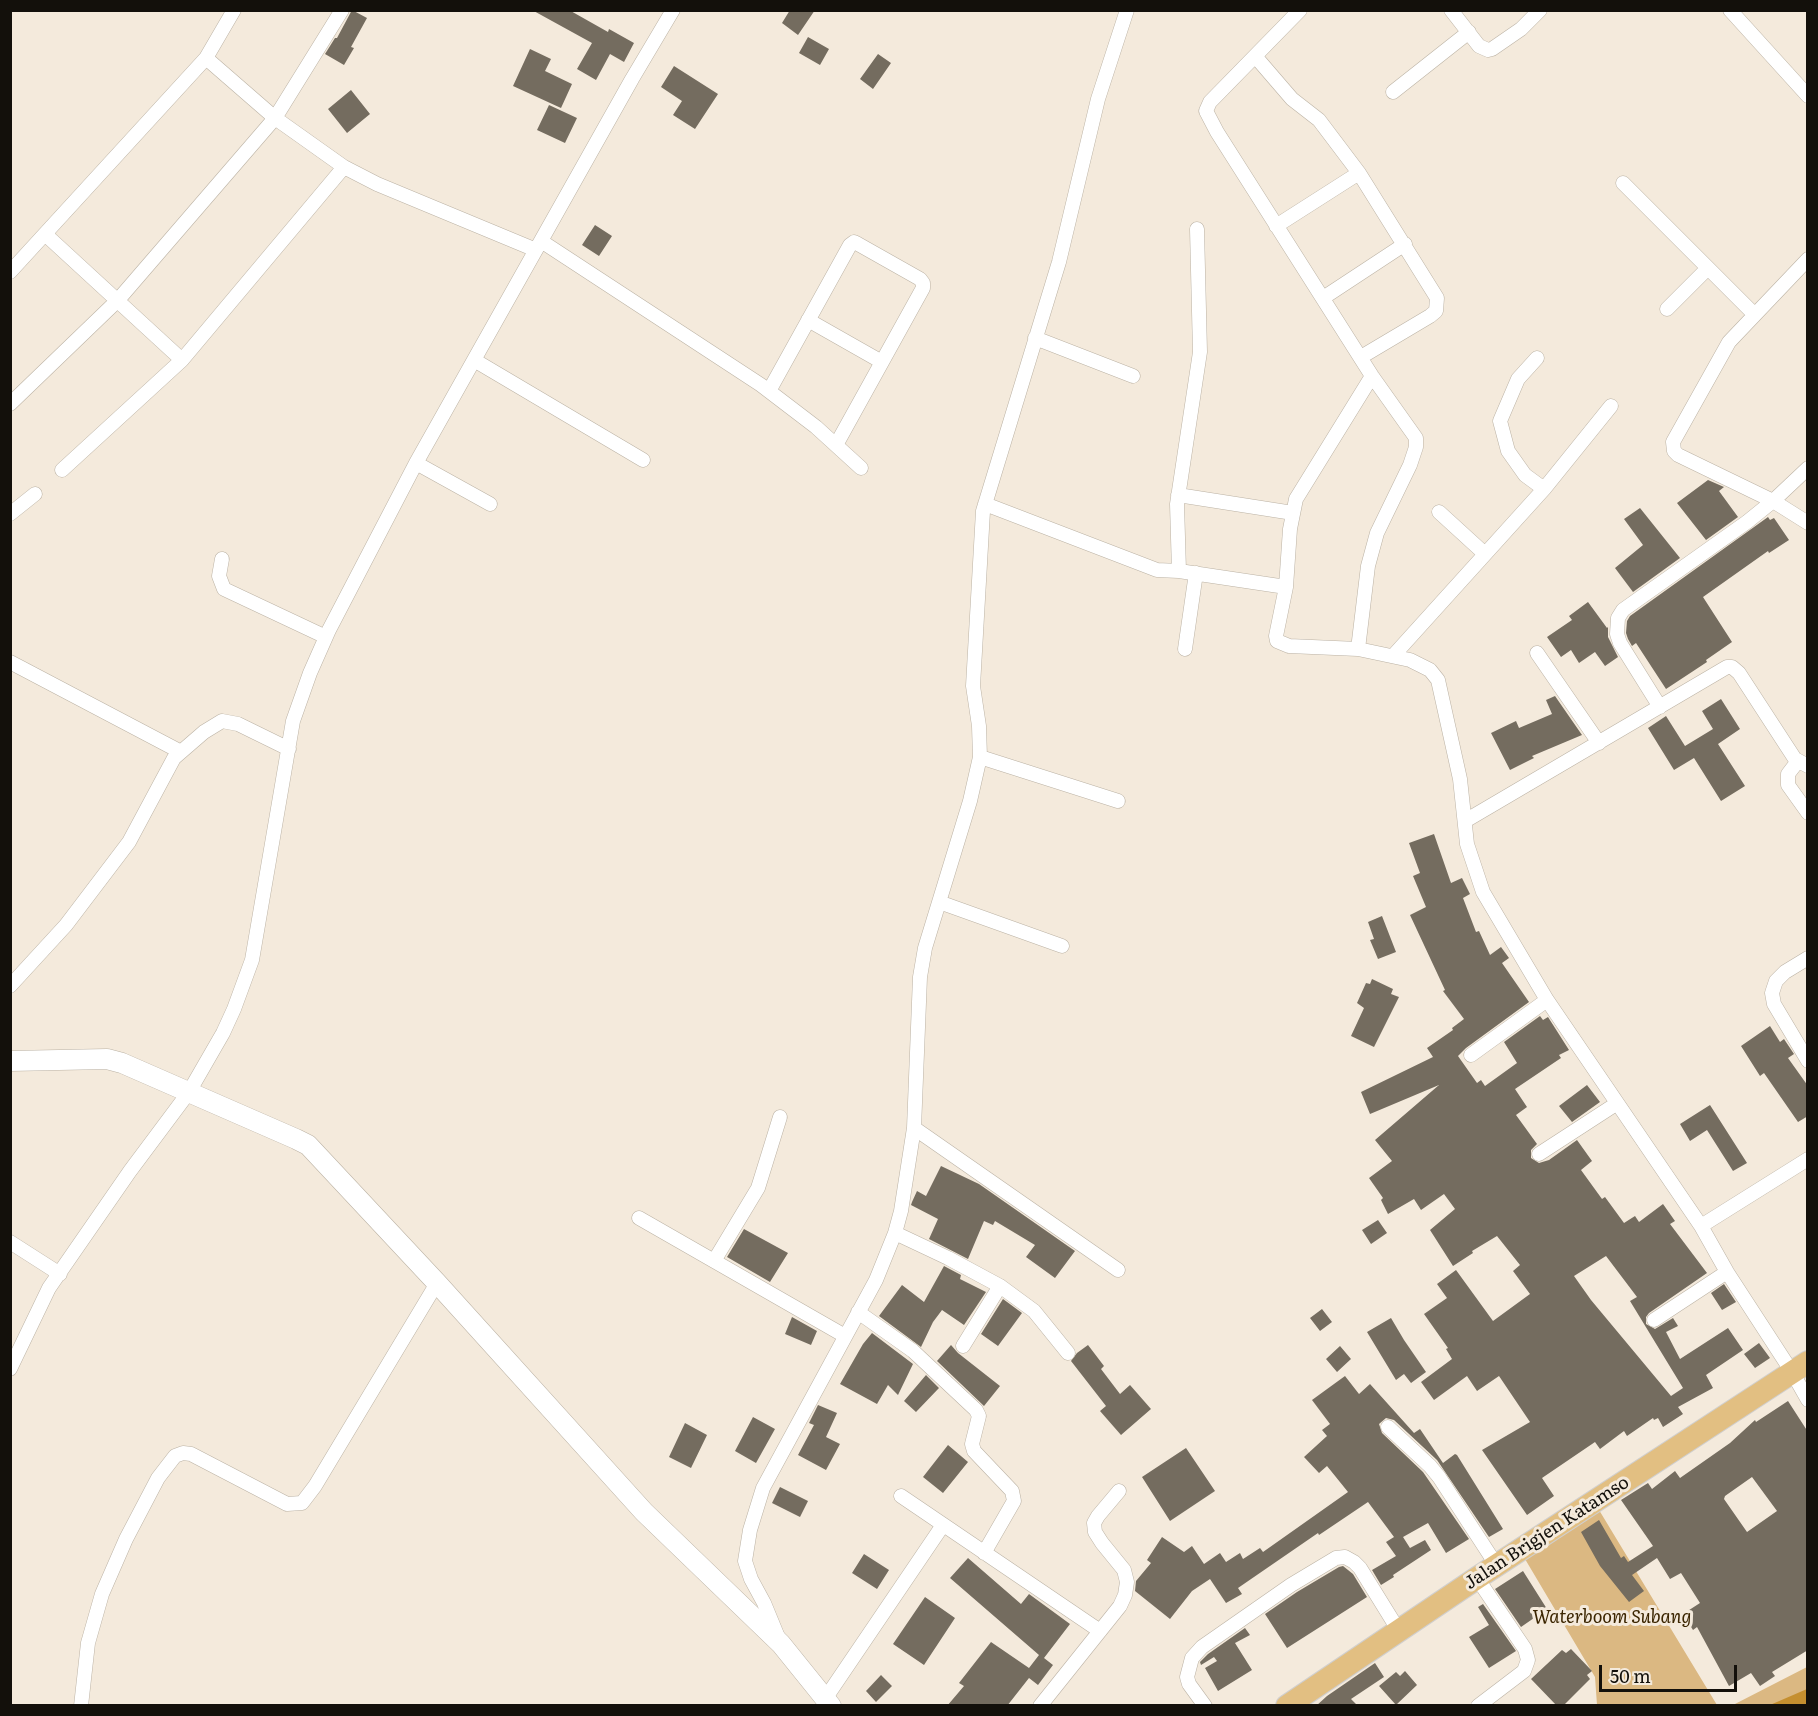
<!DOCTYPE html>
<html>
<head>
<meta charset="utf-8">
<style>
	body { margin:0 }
	#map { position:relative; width:1818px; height:1716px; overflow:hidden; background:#f4eadc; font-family:Literata,serif }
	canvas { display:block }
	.frame { position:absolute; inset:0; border:12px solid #13100b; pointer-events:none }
	.scale { position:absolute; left:1599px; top:1665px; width:138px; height:27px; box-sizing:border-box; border:3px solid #13100b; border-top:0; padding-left:8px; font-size:18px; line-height:21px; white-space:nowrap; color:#13100b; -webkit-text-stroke:4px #f4eadc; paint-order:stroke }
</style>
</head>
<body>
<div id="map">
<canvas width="1818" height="1716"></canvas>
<div class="frame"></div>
<div class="scale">50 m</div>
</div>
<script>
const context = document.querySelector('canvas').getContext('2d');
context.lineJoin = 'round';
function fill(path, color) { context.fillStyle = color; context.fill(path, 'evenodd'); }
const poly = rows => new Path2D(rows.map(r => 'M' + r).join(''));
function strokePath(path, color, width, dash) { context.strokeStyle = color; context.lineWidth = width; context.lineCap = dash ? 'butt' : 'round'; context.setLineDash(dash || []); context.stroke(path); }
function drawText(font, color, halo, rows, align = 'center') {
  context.font = font + ' Literata,serif'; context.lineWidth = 6; context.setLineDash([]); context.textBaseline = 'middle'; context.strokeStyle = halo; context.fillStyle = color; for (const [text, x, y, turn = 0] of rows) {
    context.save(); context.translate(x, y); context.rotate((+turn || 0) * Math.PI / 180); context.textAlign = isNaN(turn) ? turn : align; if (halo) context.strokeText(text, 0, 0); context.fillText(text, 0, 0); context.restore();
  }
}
fill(poly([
	[1599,1510,1717,1705,1597,1705,1595,1677,1525,1559],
	[1807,1667,1807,1705,1733,1705]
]), '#dbb882');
fill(poly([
	[1807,1689,1807,1705,1770,1705]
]), '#c58f2f');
fill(poly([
	[352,10,367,18,351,47,354,48,344,65,325,54,335,38,337,38],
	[532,10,569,10,608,32,609,29,634,43,624,62,610,54,596,80,577,69,592,43],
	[790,10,815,10,798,35,782,23],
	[808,37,829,49,820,65,799,53],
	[530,49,551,59,545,71,572,84,561,108,513,86],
	[878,54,891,63,873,89,860,79],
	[674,66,718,94,695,129,673,115,682,101,661,87],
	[351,90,370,114,347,133,328,109],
	[549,105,577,118,565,143,537,130],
	[595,225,612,236,599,256,582,245],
	[1708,480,1724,487,1719,491,1738,517,1706,540,1677,503],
	[1640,508,1680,558,1633,592,1615,568,1643,545,1624,519],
	[1768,517,1770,520,1774,518,1789,540,1769,553,1768,551,1703,597,1732,642,1706,660,1707,662,1666,689,1636,643,1632,646,1628,639,1626,633,1627,621,1630,616],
	[1588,602,1607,628,1608,627,1608,637,1618,657,1605,666,1595,652,1579,663,1571,650,1561,657,1547,637,1572,620,1569,616],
	[1555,696,1582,735,1532,756,1534,758,1510,770,1491,733,1516,721,1519,728,1552,714,1546,700],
	[1721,699,1740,729,1718,744,1745,786,1721,801,1694,758,1674,770,1648,728,1666,716,1685,746,1713,729,1702,711],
	[1434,834,1451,883,1462,878,1470,894,1463,898,1476,932,1479,931,1490,955,1501,947,1509,958,1502,963,1529,1002,1466,1048,1458,1056,1477,1083,1481,1080,1485,1086,1517,1063,1504,1042,1540,1016,1543,1020,1548,1017,1569,1050,1559,1055,1561,1058,1515,1089,1527,1107,1516,1115,1537,1144,1531,1150,1531,1158,1539,1163,1549,1160,1577,1140,1592,1161,1581,1170,1602,1199,1605,1197,1624,1223,1635,1216,1639,1222,1663,1204,1675,1221,1670,1224,1707,1273,1649,1313,1646,1317,1646,1324,1655,1329,1673,1318,1678,1326,1666,1332,1680,1359,1728,1328,1743,1350,1706,1375,1713,1388,1678,1407,1683,1414,1663,1427,1658,1418,1654,1420,1653,1418,1627,1436,1624,1431,1600,1449,1595,1442,1542,1478,1554,1496,1527,1515,1482,1450,1530,1422,1499,1376,1477,1391,1467,1376,1434,1400,1421,1382,1452,1359,1446,1349,1448,1348,1424,1314,1447,1298,1437,1284,1456,1270,1493,1321,1530,1294,1513,1271,1520,1265,1497,1236,1472,1251,1473,1253,1453,1266,1430,1230,1455,1209,1444,1194,1421,1210,1414,1199,1388,1214,1381,1200,1383,1198,1369,1178,1392,1161,1375,1140,1439,1085,1370,1114,1361,1092,1433,1057,1427,1048,1453,1030,1452,1028,1464,1019,1443,991,1445,990,1410,915,1426,907,1413,876,1420,873,1409,843],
	[1606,1256,1637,1297,1630,1301,1683,1388,1671,1396,1591,1300,1574,1276],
	[1382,916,1396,952,1378,959,1370,940,1374,939,1368,922],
	[1372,979,1393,989,1391,994,1399,997,1374,1047,1351,1036,1364,1008,1357,1003,1366,983,1370,984],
	[1770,1026,1780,1042,1784,1039,1794,1054,1788,1058,1808,1086,1808,1116,1798,1122,1764,1073,1760,1076,1741,1046],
	[1587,1085,1600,1102,1572,1122,1559,1106],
	[1710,1105,1747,1163,1733,1171,1707,1130,1690,1141,1680,1124],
	[941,1166,979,1184,1075,1251,1055,1278,1026,1257,1035,1245,995,1221,993,1225,984,1221,968,1259,929,1239,938,1219,911,1205,912,1202,917,1191,926,1196],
	[1378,1220,1387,1233,1371,1244,1362,1230],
	[744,1229,788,1253,770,1282,727,1257],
	[944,1266,961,1275,960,1279,986,1292,964,1325,942,1310,933,1322,921,1347,879,1316,902,1285,924,1302],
	[1724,1284,1736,1302,1722,1310,1711,1293],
	[1003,1299,1022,1313,998,1346,981,1334],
	[1322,1309,1332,1322,1320,1331,1310,1318],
	[792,1317,817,1331,811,1345,785,1334],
	[1391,1318,1404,1340,1426,1372,1411,1383,1404,1374,1396,1380,1367,1332],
	[872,1333,913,1364,898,1395,888,1385,877,1404,840,1384,863,1344],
	[1759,1343,1770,1358,1755,1368,1744,1354],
	[951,1345,958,1353,1000,1386,984,1406,937,1361],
	[1088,1345,1104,1366,1101,1369,1120,1394,1130,1385,1151,1409,1121,1435,1100,1411,1106,1406,1071,1361,1077,1353],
	[1340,1346,1351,1359,1337,1372,1326,1359],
	[926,1375,939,1388,916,1412,904,1401],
	[1345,1376,1359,1394,1370,1384,1414,1433,1420,1429,1443,1463,1455,1454,1457,1455,1503,1529,1489,1537,1437,1460,1394,1420,1386,1418,1379,1424,1382,1433,1423,1472,1469,1539,1446,1553,1428,1523,1403,1537,1410,1548,1425,1540,1431,1550,1393,1575,1394,1577,1381,1585,1372,1570,1396,1556,1386,1542,1394,1537,1368,1502,1319,1535,1318,1533,1238,1588,1242,1594,1226,1603,1210,1579,1192,1591,1170,1619,1135,1591,1136,1581,1151,1563,1147,1560,1162,1537,1184,1552,1192,1546,1204,1564,1220,1553,1226,1562,1240,1553,1243,1559,1260,1548,1263,1552,1348,1492,1327,1466,1319,1473,1304,1457,1327,1436,1322,1430,1330,1424,1312,1400],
	[1788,1401,1808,1432,1808,1650,1772,1672,1775,1676,1760,1686,1751,1673,1729,1686,1697,1627,1693,1630,1683,1614,1700,1603,1681,1573,1670,1579,1657,1558,1632,1575,1644,1591,1629,1602,1600,1566,1581,1532,1599,1520,1621,1558,1624,1556,1628,1562,1653,1546,1621,1500,1648,1483,1652,1489,1675,1471,1680,1478,1730,1443,1755,1420,1756,1422],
	[1752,1477,1777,1511,1747,1532,1724,1499,1725,1496],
	[818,1405,837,1413,826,1437,840,1444,826,1470,798,1455,814,1425,809,1423],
	[753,1417,775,1429,756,1463,735,1451],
	[685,1423,707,1435,691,1468,669,1457],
	[948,1445,968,1462,943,1493,923,1477],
	[1186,1448,1215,1491,1170,1521,1142,1477],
	[780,1487,808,1501,800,1517,772,1503],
	[864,1554,889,1570,877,1589,852,1573],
	[968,1558,1021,1604,1029,1594,1070,1624,1044,1658,1053,1665,1038,1685,1029,1678,1007,1706,947,1706,964,1686,959,1683,991,1642,1029,1668,1039,1655,950,1578],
	[1343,1566,1353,1574,1367,1597,1287,1648,1265,1614,1297,1592,1339,1567],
	[1523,1571,1547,1609,1521,1627,1495,1589],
	[925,1597,955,1618,924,1665,893,1644],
	[1483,1604,1516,1651,1489,1668,1469,1637,1489,1625,1478,1607],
	[1245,1628,1250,1635,1235,1643,1252,1670,1218,1691,1205,1668,1217,1661,1214,1657,1201,1665,1200,1662,1208,1654],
	[1571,1649,1592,1671,1587,1675,1590,1679,1563,1706,1557,1706,1531,1679,1562,1650,1566,1653],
	[1375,1663,1384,1677,1351,1699,1358,1706,1316,1706,1327,1696],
	[1405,1671,1417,1685,1396,1705,1379,1686,1396,1672,1400,1676],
	[881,1675,892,1686,876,1702,866,1691]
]), '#746c5f');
const street = poly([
	[1300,10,1210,102,1206,111,1217,132,1372,376,1416,438,1416,447,1410,465,1377,533,1368,566,1358,649],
	[1451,10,1479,46,1488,50,1492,49,1521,29,1540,10],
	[1730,10,1808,96],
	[1255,56,1292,99,1319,120,1359,173,1437,298,1436,311,1430,316,1361,357],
	[206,58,275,118,344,167,377,184,536,250],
	[1393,92,1469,32],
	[1623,183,1754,314],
	[1276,226,1359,173],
	[46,235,182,360],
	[541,241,761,385,816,427,861,468],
	[10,272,206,58,234,10],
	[1323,298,1405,244],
	[1667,309,1708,268],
	[808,320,882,362],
	[1035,338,1133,376],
	[1537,358,1518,379,1500,421,1508,451,1525,475,1544,489],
	[474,360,643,460],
	[1372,376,1296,499,1290,529,1286,587,1276,636,1277,641,1289,646,1358,649,1410,660,1430,670,1438,680,1460,779,1467,844,1483,892,1547,1000,1701,1226,1727,1272,1792,1372,1808,1400],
	[769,391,850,245,854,242,858,244,920,279,923,283,923,288,836,445],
	[10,404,118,300,275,118,342,10],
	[416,463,490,504],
	[1808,468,1773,501,1808,523],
	[62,470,182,360,344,167],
	[1178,495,1293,513],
	[985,504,1157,570,1179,571,1286,587],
	[1439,512,1485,554],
	[10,514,35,494],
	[222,559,219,576,224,589,326,637],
	[1179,571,1177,504,1200,352,1197,229],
	[1185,649,1196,573],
	[1537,653,1599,743],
	[1393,656,1544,489,1611,406],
	[10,662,181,752],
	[1660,707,1620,643,1617,634,1618,618,1623,610,1747,522,1773,501,1678,455,1674,451,1673,442,1729,342,1808,259],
	[980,757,1118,801],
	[1798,761,1788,774,1788,785,1808,813],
	[1465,821,1727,667,1732,667,1739,673,1795,759,1808,766],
	[939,902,1062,946],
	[1808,958,1785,972,1776,981,1772,993,1774,1004,1808,1061],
	[10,986,66,925,129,842,174,758,204,732,222,721,238,724,289,749],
	[1471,1055,1547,1000],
	[914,1128,1118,1270],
	[1539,1154,1616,1104],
	[639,1218,845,1336],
	[1701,1226,1808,1159],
	[895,1233,948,1258,1000,1286,1034,1311,1068,1353],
	[10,1242,60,1274],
	[714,1261,758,1188,780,1117],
	[858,1312,913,1351,976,1410,979,1416,972,1444,974,1451,1012,1491,1014,1501,984,1553],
	[1654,1320,1727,1272],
	[963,1346,1000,1286],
	[10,1369,49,1288,130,1171,189,1092,223,1033,234,1009,252,960,293,721,310,673,329,630,416,463,632,79,673,10],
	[1388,1427,1430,1466,1439,1477,1497,1566],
	[901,1496,1100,1631],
	[1477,1578,1525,1649,1528,1660,1524,1671,1478,1706],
	[778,1637,764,1603,751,1579,745,1561,750,1530,763,1488,876,1280,895,1233,901,1211,914,1128,920,977,925,948,970,801,980,757,979,726,973,686,983,511,1059,262,1098,99,1127,10],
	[825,1699,943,1525],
	[81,1706,88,1643,102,1594,126,1539,158,1478,175,1456,183,1453,191,1454,287,1504,302,1503,315,1486,437,1283],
	[1040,1706,1120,1606,1125,1595,1127,1582,1124,1570,1102,1543,1095,1532,1094,1523,1098,1516,1119,1491],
	[1205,1706,1189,1684,1187,1677,1192,1658,1202,1647,1291,1585,1336,1558,1345,1557,1354,1562,1360,1568,1399,1631]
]);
const secondary = poly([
	[10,1061,107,1059,122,1063,296,1139,308,1145,437,1283,644,1512,781,1644,831,1706]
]);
const primary = poly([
	[1287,1706,1477,1578,1808,1362]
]);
strokePath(street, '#bbb2a4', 15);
strokePath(secondary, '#bbb2a4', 21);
strokePath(primary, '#d0cfce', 24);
strokePath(street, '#fff', 14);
strokePath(secondary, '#fff', 20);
strokePath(primary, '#e2bf82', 22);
drawText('18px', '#13100b', '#f4eadc', [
	["Jalan Brigjen Katamso",1547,1533,-33]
]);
drawText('italic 18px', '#3b2500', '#f4eadc', [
	["Waterboom Subang",1612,1618]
]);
</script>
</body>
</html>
